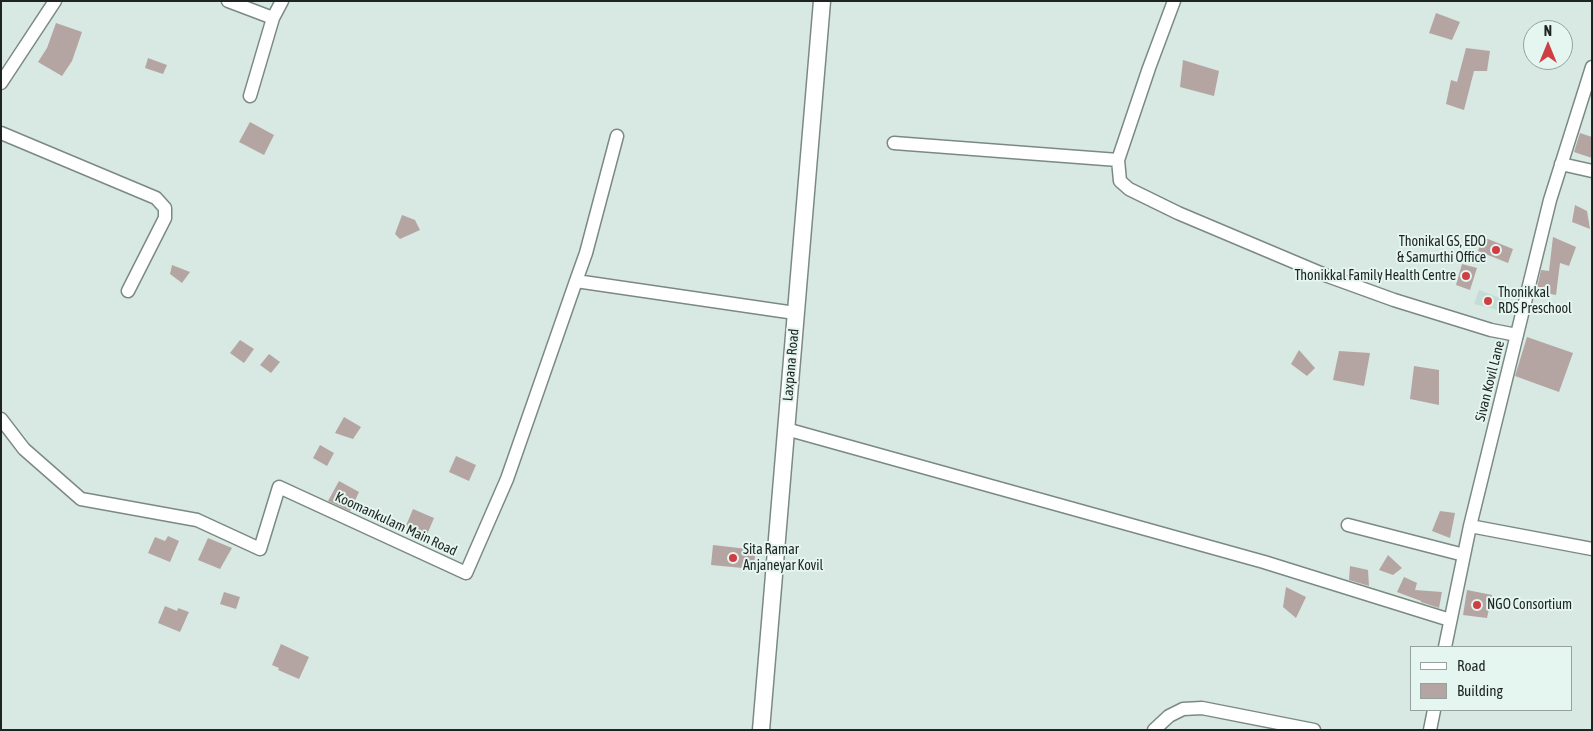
<!DOCTYPE html>
<html>
<head>
<meta charset="utf-8">
<style>
	body { margin:0 }
	#map { position:relative; width:1593px; height:731px; overflow:hidden; background:#d8e8e2; font-family:"Asap Condensed",sans-serif }
	canvas { display:block }
	.frame { position:absolute; inset:0; border:2px solid #1e2422; pointer-events:none }
	.legend { position:absolute; left:1410px; top:646px; width:162px; height:65px; box-sizing:border-box; background:#e5f5f0; border:1px solid #95a19e; margin:0; padding:6px 9px; list-style:none; font-size:15px; color:#1e2422 }
	.legend li { display:flex; align-items:center; gap:10px; height:25px }
	.legend b { width:25px; border:1px solid #95a19e }
	.north { position:absolute; left:1523px; top:20px; width:50px; height:50px; box-sizing:border-box; background:#e5f5f0; border:1px solid #95a19e; border-radius:50%; rotate:0deg; font-size:14px; font-weight:700; line-height:20px; text-align:center; color:#1e2422 }
	.north::after { content:''; display:block; margin:auto; width:18px; height:22px; background:#ce3e43; clip-path:polygon(50% 0,100% 100%,50% 72%,0 100%) }
</style>
</head>
<body>
<div id="map">
<canvas width="1593" height="731"></canvas>
<div class="frame"></div>
<ul class="legend">
<li><b style="height:6px;background:#fff"></b>Road</li>
<li><b style="height:14px;background:#b4a5a3"></b>Building</li>
</ul>
<div class="north">N</div>
</div>
<script>
const context = document.querySelector('canvas').getContext('2d');
context.lineJoin = 'round';
function fill(path, color) { context.fillStyle = color; context.fill(path, 'evenodd'); }
const poly = rows => new Path2D(rows.map(r => 'M' + r).join(''));
function strokePath(path, color, width, dash) { context.strokeStyle = color; context.lineWidth = width; context.lineCap = dash ? 'butt' : 'round'; context.setLineDash(dash || []); context.stroke(path); }
function drawText(font, color, halo, rows, align = 'center') {
  context.font = font + ' "Asap Condensed",sans-serif'; context.lineWidth = 4; context.setLineDash([]); context.textBaseline = 'middle'; context.strokeStyle = halo; context.fillStyle = color; for (const [text, x, y, turn = 0] of rows) {
    context.save(); context.translate(x, y); context.rotate((+turn || 0) * Math.PI / 180); context.textAlign = isNaN(turn) ? turn : align; if (halo) context.strokeText(text, 0, 0); context.fillText(text, 0, 0); context.restore();
  }
}
fill(poly([
	[1479,290,1503,299,1498,310,1474,304]
]), '#c6ddd6');
fill(poly([
	[1436,13,1460,22,1452,40,1429,33],
	[56,23,82,32,72,61,62,76,38,62,47,48],
	[1466,48,1490,51,1487,71,1474,71,1464,110,1446,104,1451,80,1457,82],
	[148,58,167,65,163,74,145,68],
	[1183,60,1219,71,1214,96,1180,87],
	[250,122,274,135,264,155,239,142],
	[1580,133,1592,137,1592,158,1574,152],
	[1575,205,1587,211,1590,229,1572,222],
	[402,215,415,220,420,230,400,239,395,234],
	[1483,237,1513,249,1508,263,1478,251],
	[1553,237,1576,247,1569,266,1560,263,1556,295,1546,293,1547,286,1537,288,1541,270,1549,271],
	[1462,264,1477,268,1470,290,1456,285],
	[172,265,190,272,182,283,170,274],
	[1527,337,1573,353,1559,392,1515,376],
	[240,340,254,349,244,363,230,353],
	[1299,350,1315,368,1307,376,1291,364],
	[1339,351,1370,353,1364,386,1333,380],
	[269,354,280,362,271,373,260,365],
	[1414,366,1439,370,1439,405,1410,399],
	[344,417,361,427,353,439,335,433],
	[320,445,334,453,327,466,313,458],
	[456,456,476,465,469,481,449,472],
	[339,481,359,492,350,511,328,501],
	[413,509,434,518,426,537,405,528],
	[1440,511,1455,513,1450,538,1432,531],
	[168,536,179,541,170,562,148,553,155,537,165,541],
	[208,538,232,548,220,569,198,560],
	[713,545,756,550,753,569,711,565],
	[1388,555,1402,568,1393,575,1379,570],
	[1350,566,1368,570,1369,586,1349,580],
	[1404,577,1417,583,1415,590,1442,592,1439,608,1421,602,1421,601,1397,592],
	[1286,587,1306,597,1296,618,1283,607],
	[1467,590,1492,595,1487,618,1463,615],
	[224,592,240,597,236,609,220,604],
	[165,606,177,611,178,608,189,612,180,632,158,623],
	[281,644,309,657,299,679,278,670,279,668,272,665]
]), '#b4a5a3');
const minor = poly([
	[228,1,273,18],
	[1174,1,1149,68,1118,160,1120,181,1129,189,1178,213,1325,275,1394,300,1491,330,1517,335],
	[1,83,55,1],
	[250,96,273,18,282,1],
	[1,133,156,198,165,208,165,218,128,291],
	[894,143,1118,160],
	[1561,164,1592,171],
	[576,281,795,313],
	[1,419,24,449,81,499,197,520,260,549,279,487,466,573,507,479,576,281,586,253,617,136],
	[786,429,1264,562,1450,620],
	[1348,525,1464,555],
	[1470,526,1592,549],
	[1445,647,1470,526,1550,200,1592,67],
	[1154,730,1169,716,1183,709,1202,708,1314,730],
	[1430,730,1434,710]
]);
const tertiary = poly([
	[761,730,822,1]
]);
strokePath(minor, '#7b8984', 15);
strokePath(tertiary, '#7b8984', 19);
strokePath(minor, '#fff', 12);
strokePath(tertiary, '#fff', 16);
for (const [x, y, r, color] of [
	[1496,250,5,"#ce3e43"],
	[1466,276,5,"#ce3e43"],
	[1488,301,5,"#ce3e43"],
	[733,558,5,"#ce3e43"],
	[1477,605,5,"#ce3e43"]
]) { const dot = new Path2D(); dot.arc(x, y, r, 0, 2 * Math.PI); context.fillStyle = color; context.fill(dot); strokePath(dot, '#e5f5f0', 2); }
drawText('14px', '#1e2422', '#e5f5f0', [
	["Thonikal GS, EDO",1486,242,"right"],
	["& Samurthi Office",1486,258,"right"],
	["Thonikkal Family Health Centre",1456,276,"right"],
	["Thonikkal",1498,293],
	["RDS Preschool",1498,309],
	["Sita Ramar",743,550],
	["Anjaneyar Kovil",743,566],
	["NGO Consortium",1487,605]
], 'left');
drawText('14px', '#1e2422', '#e5f5f0', [
	["Laxpana Road",791,365,-85],
	["Sivan Kovil Lane",1490,381,-76],
	["Koomankulam Main Road",396,524,25]
]);
</script>
</body>
</html>
